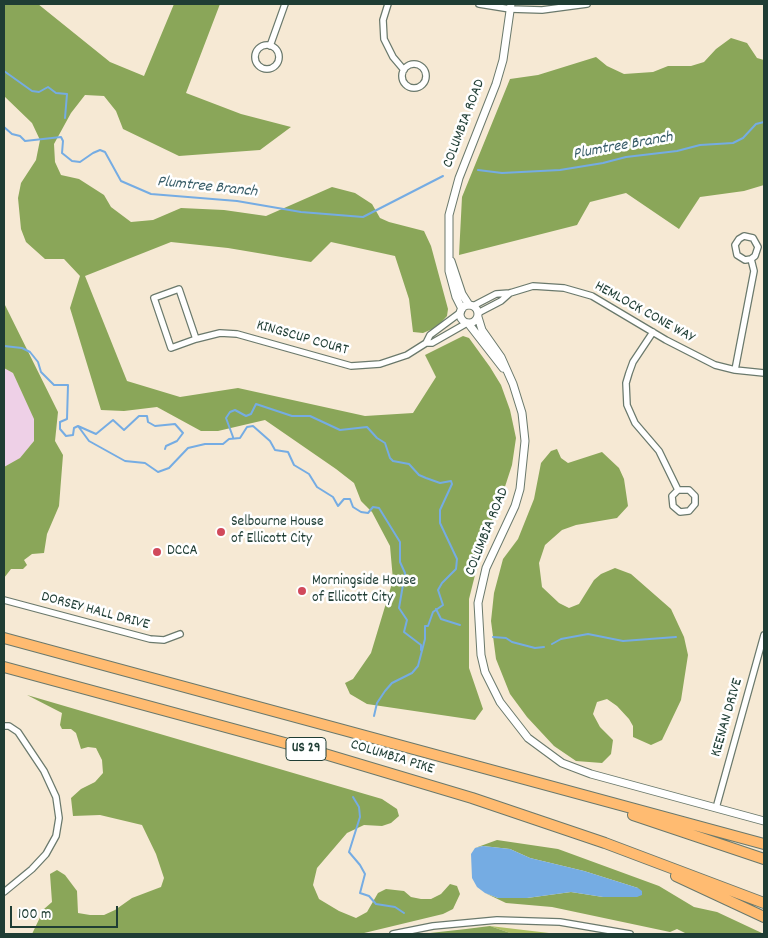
<!DOCTYPE html>
<html>
<head>
<meta charset="utf-8">
<style>
	body { margin:0 }
	#map { position:relative; width:768px; height:938px; overflow:hidden; background:#f6e9d4; font-family:Dekko,sans-serif }
	canvas { display:block }
	.frame { position:absolute; inset:0; border:5px solid #1f3d34; pointer-events:none }
	.scale { position:absolute; left:10px; top:906px; width:108px; height:22px; box-sizing:border-box; border:2px solid #1f3d34; border-top:0; padding-left:6px; font-size:15px; line-height:18px; white-space:nowrap; color:#1f3d34; -webkit-text-stroke:4px #fff; paint-order:stroke }
</style>
</head>
<body>
<div id="map">
<canvas width="768" height="938"></canvas>
<div class="frame"></div>
<div class="scale">100 m</div>
</div>
<script>
const context = document.querySelector('canvas').getContext('2d');
context.lineJoin = 'round';
function fill(path, color) { context.fillStyle = color; context.fill(path, 'evenodd'); }
const poly = rows => new Path2D(rows.map(r => 'M' + r).join(''));
function strokePath(path, color, width, dash) { context.strokeStyle = color; context.lineWidth = width; context.lineCap = dash ? 'butt' : 'round'; context.setLineDash(dash || []); context.stroke(path); }
function drawText(font, color, halo, rows, align = 'center') {
  context.font = font + ' Dekko,sans-serif'; context.lineWidth = 5; context.setLineDash([]); context.textBaseline = 'middle'; context.strokeStyle = halo; context.fillStyle = color; for (const [text, x, y, turn = 0] of rows) {
    context.save(); context.translate(x, y); context.rotate((+turn || 0) * Math.PI / 180); context.textAlign = isNaN(turn) ? turn : align; if (halo) context.strokeText(text, 0, 0); context.fillText(text, 0, 0); context.restore();
  }
}
fill(poly([
	[4,368,13,373,34,418,34,441,21,458,4,467]
]), '#eed0e7');
fill(poly([
	[490,926,549,933,584,934,513,934]
]), '#adbf63');
fill(poly([
	[4,4,38,4,110,62,144,76,174,4,220,4,186,93,241,114,291,127,260,150,179,156,123,129,116,111,104,96,85,95,71,113,54,144,55,162,61,175,79,179,104,195,111,207,131,222,153,220,181,208,224,210,266,216,332,187,355,193,372,204,380,218,389,222,424,231,431,246,448,309,447,316,437,327,423,333,413,332,409,299,395,256,331,242,311,262,228,248,171,242,85,276,127,381,180,397,238,388,365,416,413,413,436,377,425,355,463,336,469,338,490,367,501,385,510,410,516,438,512,465,501,499,484,539,469,599,469,668,483,709,475,720,367,704,350,694,345,683,353,679,371,653,393,580,390,546,372,512,361,501,354,483,336,469,265,420,218,431,201,431,157,407,124,411,101,410,70,308,80,276,64,259,45,259,26,242,21,229,18,198,21,183,36,160,40,140,32,123,4,96],
	[731,38,747,43,757,58,764,60,764,185,744,191,700,197,679,229,626,193,590,202,577,225,459,255,462,197,510,79,538,75,596,57,607,66,624,74,653,72,668,66,691,66,704,62,716,49],
	[4,303,58,412,55,441,63,455,59,506,47,534,44,553,32,554,24,560,27,565,23,569,11,569,4,578,4,467,20,458,34,441,34,419,13,373,4,368],
	[557,449,561,458,568,463,602,452,619,468,624,479,628,506,617,518,576,525,562,530,545,545,539,563,542,587,559,603,569,608,579,604,594,580,601,574,615,568,631,574,671,609,684,637,688,655,681,700,662,740,651,745,633,737,633,726,629,719,617,706,607,699,597,702,593,714,600,727,613,740,611,754,602,763,576,761,554,746,527,717,510,694,496,659,491,621,494,593,503,559,518,539,534,499,541,463,551,451],
	[27,695,382,799,397,809,399,816,391,823,382,826,364,825,347,833,317,868,313,885,319,899,339,911,356,918,367,912,378,893,386,889,404,891,411,897,421,899,431,899,441,894,450,884,457,886,460,894,453,909,443,914,360,934,32,934,44,909,52,902,50,874,57,870,65,875,77,891,78,913,90,915,104,915,115,910,132,898,161,887,164,878,156,854,142,825,100,815,73,816,71,798,81,789,95,782,103,773,102,760,96,748,88,747,81,749,76,733,71,729,62,729,60,725,62,713],
	[497,840,558,849,659,886,694,907,717,912,764,934,687,934,677,929,670,932,552,907,506,903,485,893,498,898,527,898,571,892,603,897,637,897,638,888,584,871,530,858,510,849,483,846,475,848],
	[490,926,513,934,421,934,466,929]
]), '#8aa659');
fill(poly([
	[483,846,510,849,530,858,584,871,638,888,642,891,642,895,637,897,603,897,571,892,527,898,498,898,485,893,477,887,472,878,471,854,475,848]
]), '#75ace3');
strokePath(poly([
	[4,71,32,91,39,92,48,87,56,93,67,94,65,118],
	[4,127,12,134,20,136,25,141,61,137,63,141,62,153,72,161,80,162,93,153,100,150,105,152,121,181,151,194,237,201,301,212,363,217,443,176],
	[478,170,502,173,560,170,603,163,626,157,677,151,700,145,733,143,743,138,756,124,764,122],
	[4,346,22,348,30,352,38,362,41,372,54,385,68,385,67,419,60,422,60,429,66,436,73,435,74,428,78,426],
	[78,426,89,441,125,461,145,463,158,472,169,468,188,448,205,444,223,444,229,439,240,438,247,427,253,426,270,441,275,450,288,452,294,465,309,474,317,487,333,497,338,506,344,499,350,499,353,507,361,512,368,513,373,507,379,508,400,542,400,562,405,573,399,608,407,620,404,632,421,645,421,650],
	[78,426,96,434,113,420,124,430,139,416,147,416,148,422,155,426,175,424,183,433,177,441,166,446,165,449],
	[233,437,226,418,230,412,235,410,246,416,251,414,256,404,292,416,310,416,340,430,367,427,377,438,385,443,390,458,393,461,409,464,419,475,426,478,440,483,451,481,452,484,440,510,440,523,457,559,456,569,442,583,438,590,443,605,433,612,428,626,425,626,425,639,418,666,412,673,392,683,385,691,377,703,374,716],
	[436,609,441,619,460,625],
	[493,637,506,638,512,642,535,648,544,647],
	[552,644,561,639,588,634,623,641,676,637],
	[353,797,359,807,360,817,349,852,360,865,365,874,360,893,369,896,376,904,395,907,404,913]
]), '#75ace3', 2);
const minor = poly([
	[388,4,383,20,384,39,393,57,404,70],
	[479,4,510,9,542,10,587,4],
	'255 57a12 12 0 1 1 24 0a12 12 0 1 1-24 0Z',
	[270,46,285,4],
	'402 76a12 12 0 1 1 24 0a12 12 0 1 1-24 0Z',
	[473,306,496,294,510,293,533,286,564,288,592,296,666,340,715,365,735,370,764,373],
	[478,313,501,301,510,293],
	[653,332,633,362,629,373,626,383,627,405,635,423,659,451,678,490,672,496,673,506,680,512,689,511,695,504,695,496,689,490,678,490],
	[196,339,171,348,154,298,179,289,196,339,220,333,237,334,351,366,380,364,407,355,426,343,430,335,461,312],
	[426,343,432,343,467,323],
	[735,370,754,271,751,259,755,256,758,247,753,238,744,236,739,239,735,245,737,255,745,260,751,259],
	[4,600,150,639,164,640,180,634],
	[4,726,9,726,18,732,44,771,56,797,59,818,56,836,46,854,32,869,4,892],
	[716,808,764,635],
	[393,934,433,926,497,920,560,922,630,934]
]);
const tertiary = poly([
	[451,261,462,294,469,305],
	'460 314a9 9 0 1 1 18 0a9 9 0 1 1-18 0Z',
	[462,309,456,297,449,271,449,215,459,178,496,84,503,60,511,4],
	[478,317,482,330,501,357,513,384,522,413,525,441,520,489,515,506,486,568,478,603,481,655,485,672,500,702,528,738,562,763,591,774,764,821],
	[468,323,503,368]
]);
const motorway = poly([
	[4,638,764,844],
	[4,667,318,752,472,798,605,843,764,903],
	[633,815,764,859],
	[676,876,764,917]
]);
strokePath(minor, '#6a796c', 8);
strokePath(tertiary, '#6a796c', 9);
strokePath(motorway, '#6a796c', 12);
strokePath(minor, '#fff', 5.5);
strokePath(tertiary, '#fff', 7);
strokePath(motorway, '#ffbb71', 10);
for (const [x, y, r, color] of [
	[221,532,5,"#d1495b"],
	[157,552,5,"#d1495b"],
	[302,591,5,"#d1495b"]
]) { const dot = new Path2D(); dot.arc(x, y, r, 0, 2 * Math.PI); context.fillStyle = color; context.fill(dot); strokePath(dot, '#fff', 2); }
for (const [x, y, w] of [
	[306,749,40]
]) { const box = new Path2D(); box.roundRect(x - w / 2, y - 11.5, w, 23, 4); context.fillStyle = '#fff'; context.fill(box); strokePath(box, '#1f3d34', 1); }
drawText('bold 14px', '#1f3d34', null, [
	["US 29",306,749]
]);
drawText('15px', '#1f3d34', '#fff', [
	["COLUMBIA ROAD",465,124,-69],
	["HEMLOCK CONE WAY",644,313,29],
	["KINGSCUP COURT",302,339,16],
	["COLUMBIA ROAD",488,532,-68],
	["DORSEY HALL DRIVE",95,612,15],
	["KEENAN DRIVE",728,718,-74],
	["COLUMBIA PIKE",392,758,17]
]);
drawText('15px', '#1f3d34', '#fff', [
	["Selbourne House",231,523],
	["of Ellicott City",231,540],
	["DCCA",167,552],
	["Morningside House",312,582],
	["of Ellicott City",312,599]
], 'left');
drawText('italic 16px', '#395e69', '#fff', [
	["Plumtree Branch",623,147,-10],
	["Plumtree Branch",207,188,6]
]);
</script>
</body>
</html>
